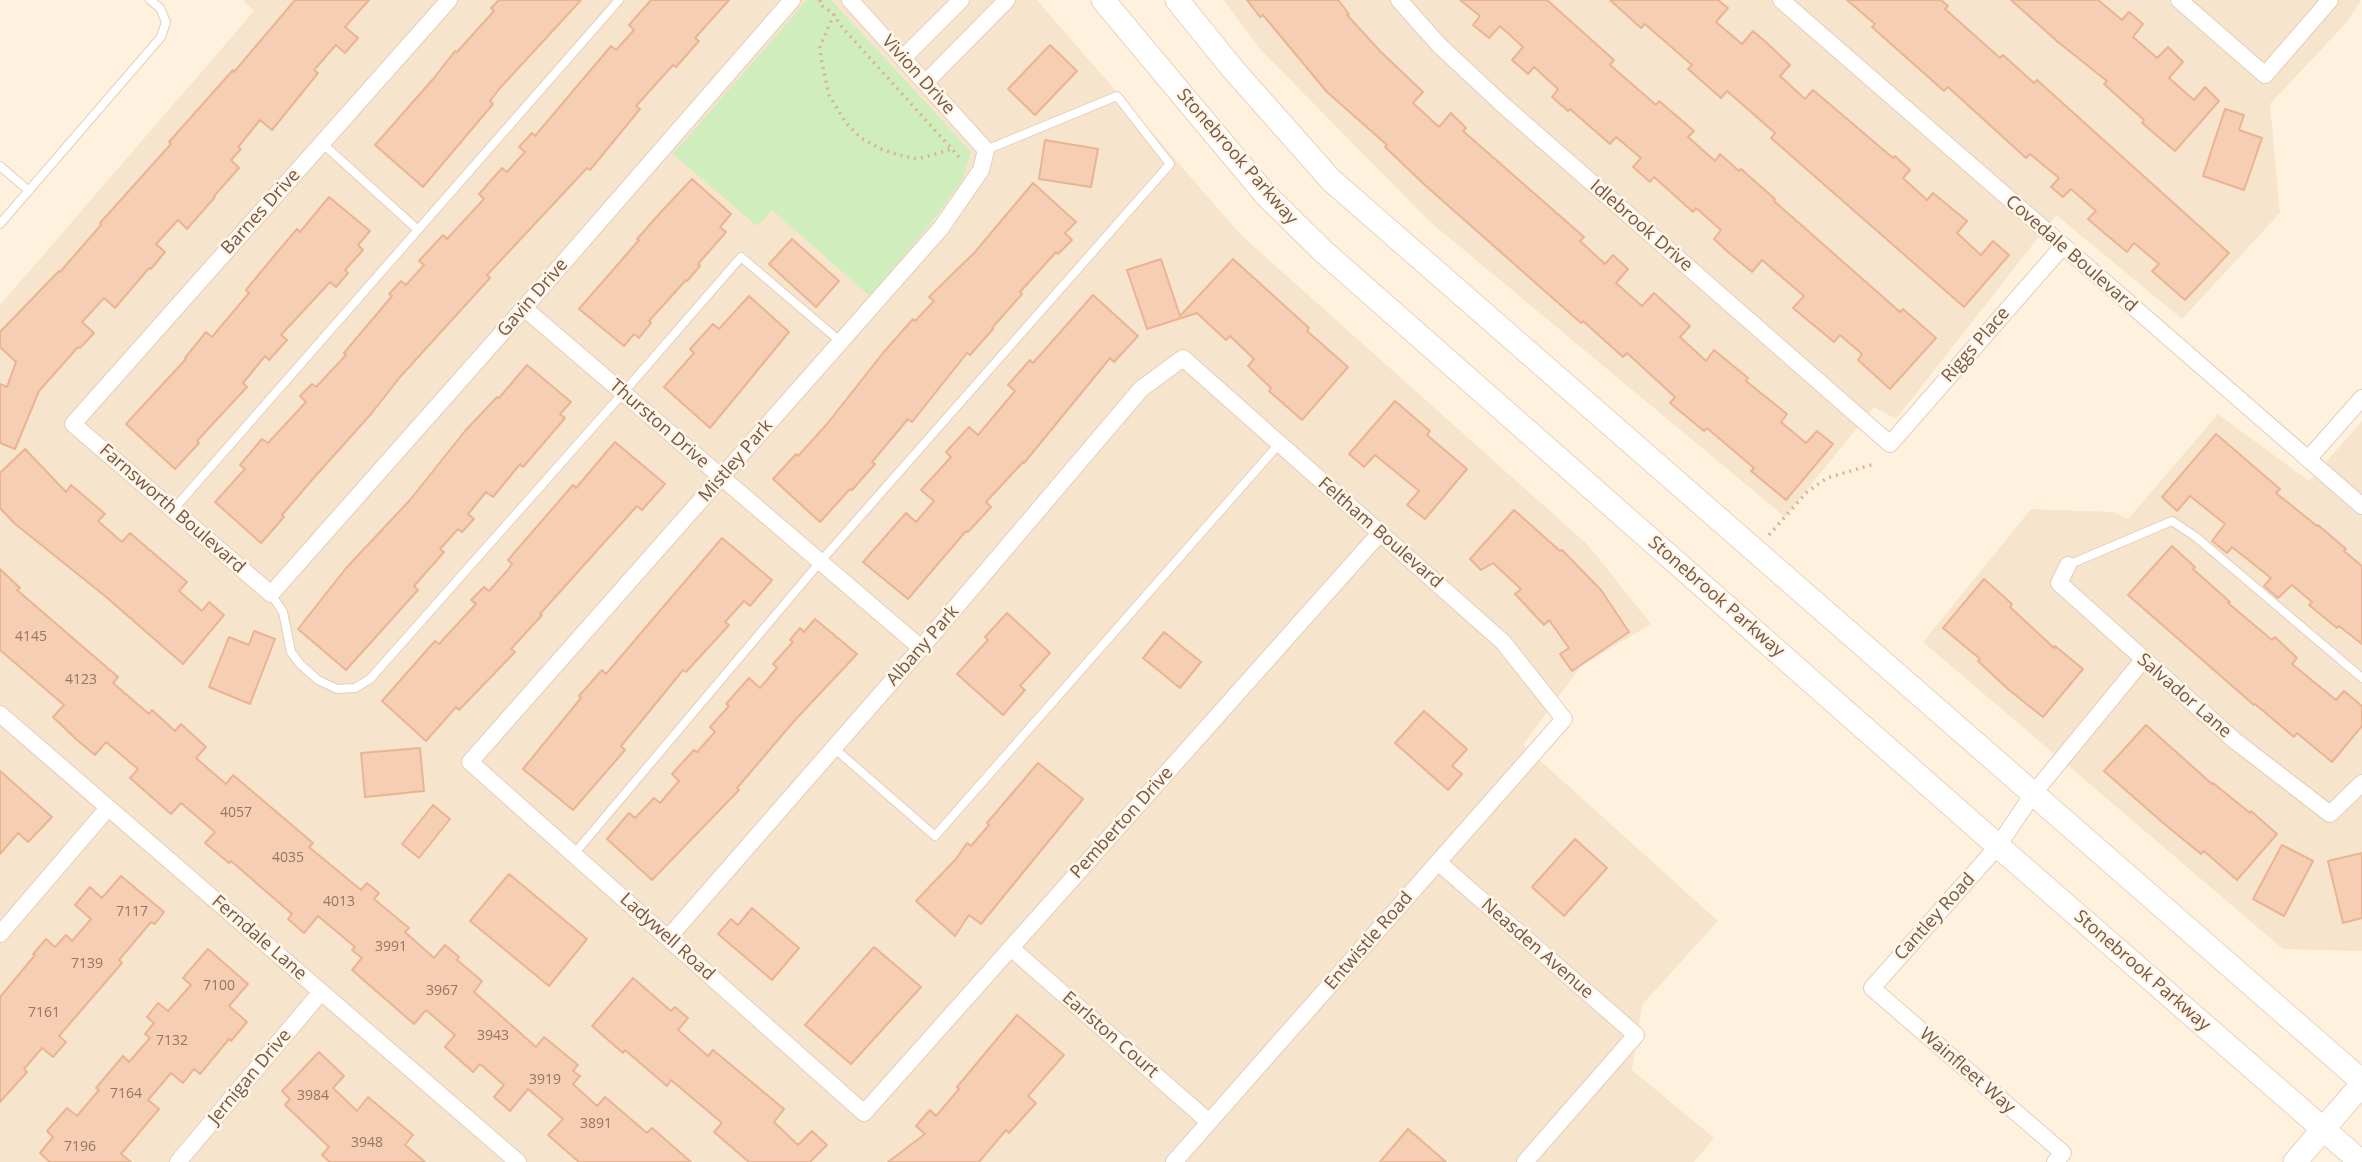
<!DOCTYPE html>
<html>
<head>
<meta charset="utf-8">
<style>
	body { margin:0 }
	canvas { display:block; background:#fef2df }
</style>
</head>
<body>
<canvas width="2362" height="1162"></canvas>
<script>
const context = document.querySelector('canvas').getContext('2d');
context.lineJoin = 'round';
function fill(path, color) { context.fillStyle = color; context.fill(path, 'evenodd'); }
const poly = rows => new Path2D(rows.map(r => 'M' + r).join(''));
function strokePath(path, color, width, dash) { context.strokeStyle = color; context.lineWidth = width; context.lineCap = dash ? 'butt' : 'round'; context.setLineDash(dash || []); context.stroke(path); }
function drawText(font, color, halo, rows, align = 'center') {
  context.font = font + ' "Open Sans",sans-serif'; context.lineWidth = 5; context.setLineDash([]); context.textBaseline = 'middle'; context.strokeStyle = halo; context.fillStyle = color; for (const [text, x, y, turn = 0] of rows) {
    context.save(); context.translate(x, y); context.rotate((+turn || 0) * Math.PI / 180); context.textAlign = isNaN(turn) ? turn : align; if (halo) context.strokeText(text, 0, 0); context.fillText(text, 0, 0); context.restore();
  }
}
fill(poly([
	[243,0,1037,0,1241,235,1588,545,1651,624,1581,666,1523,745,1718,921,1642,1005,1632,1070,1714,1138,1694,1162,0,1162,0,305,254,11],
	[1224,0,2361,0,2348,21,2270,104,2280,213,2182,319,2056,215,1896,419,1874,407,1785,517,1429,221,1259,48],
	[2218,414,2309,481,2362,421,2362,951,2283,949,1923,642,2031,509,2113,512,2128,519]
]), '#f7e4cd');
fill(poly([
	[807,0,831,0,971,152,962,181,927,228,870,296,772,210,757,226,673,154]
]), '#d0edbd');
const building = poly([
	[295,0,369,0,345,27,358,38,345,53,336,45,314,70,318,73,272,130,260,120,238,147,241,149,231,160,239,168,214,196,215,197,187,229,178,220,156,244,165,252,151,269,149,268,115,308,104,298,82,322,94,333,80,348,78,347,39,391,15,449,0,443,0,384,7,387,16,362,0,347,0,332,59,271,60,272,101,225,100,223,171,144,169,142,233,70,234,72,295,0],
	[499,0,581,0,500,88,490,101,493,104,423,187,375,145,434,78,455,51,457,52,494,11,491,8,499,0],
	[651,0,729,0,695,38,699,41,676,67,673,65,636,106,640,109,590,170,587,168,487,275,490,278,400,377,371,414,311,481,282,515,284,517,261,543,215,502,245,469,240,465,262,439,268,443,306,402,300,396,312,384,316,387,346,355,344,353,392,296,389,294,401,281,406,285,424,265,419,261,443,235,447,239,484,199,479,194,502,168,507,172,525,152,519,147,532,133,535,136,611,46,616,50,634,30,629,25,651,0],
	[1247,0,1338,0,1349,14,1347,15,1380,51,1423,92,1413,103,1439,127,1451,113,1466,128,1463,131,1584,237,1580,241,1605,264,1613,255,1628,269,1616,283,1642,306,1654,293,1690,326,1680,337,1706,361,1714,350,1748,378,1746,381,1787,414,1781,422,1806,443,1817,431,1833,444,1786,500,1751,471,1754,468,1707,428,1704,431,1670,403,1675,397,1627,353,1623,357,1583,321,1581,323,1426,186,1385,147,1387,145,1327,92,1263,15,1260,17,1247,0],
	[1460,0,1547,0,1614,60,1610,65,1656,105,1659,101,1694,131,1688,137,1715,161,1720,154,1739,171,1741,169,1775,199,1774,201,1900,312,1903,309,1936,338,1890,389,1858,360,1862,354,1840,335,1834,342,1793,308,1804,296,1762,260,1752,272,1728,252,1714,239,1721,230,1696,208,1693,212,1654,177,1650,182,1633,167,1641,158,1616,137,1610,144,1570,109,1568,111,1552,97,1558,89,1534,67,1528,74,1512,60,1523,47,1500,26,1489,38,1473,25,1480,16,1460,0],
	[1610,0,1718,0,1728,8,1716,22,1742,44,1753,31,1768,44,1790,65,1780,76,1805,99,1813,90,1893,158,1895,156,1910,170,1903,178,1927,200,1933,193,1967,221,1957,233,1981,255,1993,241,2009,255,1964,307,1771,138,1775,133,1727,91,1721,98,1688,69,1692,65,1645,24,1641,28,1610,0],
	[1847,0,1941,0,1948,6,1945,9,2000,58,2003,55,2034,83,2037,80,2229,253,2185,300,2152,271,2159,264,2134,243,2127,252,2103,232,2088,219,2096,211,2071,189,2063,197,2051,187,2059,178,2030,154,2026,158,1948,87,1944,91,1872,27,1875,24,1847,0],
	[2011,0,2098,0,2122,20,2129,12,2143,24,2133,37,2157,58,2168,47,2183,62,2169,78,2194,100,2205,87,2219,101,2175,151,2142,123,2144,120,2104,84,2107,81,2058,42,2011,0],
	[1050,45,1077,71,1035,115,1008,89,1050,45],
	[2225,109,2244,115,2239,130,2262,138,2244,190,2203,176,2225,109],
	[1045,140,1098,149,1091,187,1039,179,1045,140],
	[692,179,731,214,720,227,726,232,698,264,700,266,687,281,686,280,649,321,651,323,639,338,634,334,624,346,579,309,639,240,637,239,660,213,692,179],
	[1033,183,1076,222,1065,233,1072,240,1058,254,1056,252,1020,292,1022,294,992,328,993,329,970,355,967,353,912,422,908,419,872,462,875,464,852,490,850,489,820,522,773,479,796,454,798,456,827,424,883,353,913,319,915,321,934,301,929,297,975,252,1033,183],
	[329,197,370,231,358,245,363,250,345,270,348,273,336,287,330,282,281,335,287,340,269,360,265,356,243,383,247,387,197,441,199,443,175,469,126,424,186,359,185,358,206,332,212,337,249,293,246,290,274,256,297,229,300,232,329,197],
	[792,239,839,281,816,307,769,264,792,239],
	[1161,259,1180,316,1233,259,1309,328,1307,331,1348,367,1302,420,1269,391,1271,388,1248,366,1254,359,1230,336,1226,340,1197,313,1147,329,1127,270,1161,259],
	[1093,295,1138,336,1114,362,1110,358,1024,463,1023,462,986,502,991,507,968,532,966,531,908,599,863,562,906,513,916,522,934,501,921,490,951,457,946,452,969,427,978,435,1015,391,1008,385,1030,360,1033,363,1093,295],
	[749,296,789,332,710,428,664,387,694,353,690,349,713,324,719,329,749,296],
	[527,365,571,402,560,414,565,418,523,467,520,464,493,497,486,492,468,514,474,519,462,532,458,529,440,549,444,552,414,586,418,590,346,670,298,629,347,567,410,500,465,431,497,397,499,398,527,365],
	[1395,401,1430,431,1427,435,1467,469,1425,519,1407,505,1419,491,1375,455,1364,467,1349,454,1395,401],
	[2216,434,2280,489,2276,493,2317,526,2318,525,2346,549,2344,551,2362,566,2362,644,2339,626,2337,628,2309,605,2312,602,2292,585,2278,598,2264,586,2271,578,2232,547,2227,553,2212,541,2225,524,2190,496,2177,511,2162,497,2216,434],
	[615,442,665,484,642,510,637,506,540,614,542,615,511,649,515,652,459,710,456,707,426,741,382,701,435,641,439,644,476,604,471,600,484,587,489,591,507,571,512,564,508,560,573,485,576,488,615,442],
	[25,449,66,492,71,485,105,514,98,521,122,542,130,533,187,582,179,591,202,611,209,602,224,615,183,664,105,596,14,523,0,508,0,473,25,449],
	[1514,510,1560,551,1562,550,1601,590,1629,632,1572,671,1560,654,1569,648,1549,620,1544,625,1515,594,1521,589,1493,563,1481,570,1470,559,1514,510],
	[722,538,772,580,750,606,744,601,725,622,729,625,686,672,683,670,621,746,625,750,573,810,523,769,581,698,579,696,602,670,606,674,722,538],
	[2172,546,2195,567,2193,569,2230,602,2228,603,2272,640,2275,637,2297,658,2292,664,2336,700,2344,691,2362,706,2362,726,2332,762,2297,733,2294,737,2255,704,2254,705,2128,595,2172,546],
	[0,569,20,588,17,590,118,677,113,683,149,714,152,710,175,731,181,724,206,747,196,758,226,784,233,775,313,843,309,847,361,890,367,883,379,893,374,899,409,928,405,932,434,958,445,945,459,957,457,960,482,981,474,992,536,1047,544,1037,578,1065,573,1071,580,1076,573,1084,597,1106,605,1097,647,1133,652,1128,691,1162,579,1162,548,1135,563,1119,528,1089,510,1111,494,1097,504,1085,480,1064,473,1072,445,1047,455,1035,426,1010,414,1024,352,970,362,958,352,950,355,947,318,916,304,933,288,919,292,914,231,861,229,863,205,843,215,832,181,803,171,814,130,778,138,769,106,742,95,755,77,740,53,717,64,705,0,650,0,569],
	[1984,579,2012,604,2010,607,2054,648,2055,646,2083,669,2043,717,2009,690,1978,661,1980,659,1943,628,1984,579],
	[1007,613,1050,653,1020,686,1025,690,1003,715,957,674,988,640,985,637,1007,613],
	[815,619,857,654,795,720,737,788,739,790,652,880,607,839,629,813,635,818,654,798,660,803,679,781,672,774,694,750,697,752,715,732,710,727,729,706,726,704,749,678,760,688,777,668,773,664,793,642,790,640,800,628,804,632,815,619],
	[254,631,275,639,250,704,209,687,229,637,249,645,254,631],
	[1164,632,1201,662,1180,688,1143,658,1164,632],
	[1424,711,1467,749,1452,766,1462,774,1448,790,1395,743,1424,711],
	[2146,725,2212,784,2213,783,2250,813,2251,811,2277,834,2237,880,2204,851,2201,854,2162,822,2104,771,2146,725],
	[420,748,424,791,365,797,361,753,420,748],
	[1038,763,1083,799,981,924,969,915,955,936,916,901,956,859,967,843,971,846,989,825,987,823,1038,763],
	[0,771,52,817,28,842,18,833,0,854,0,771],
	[433,805,450,819,419,858,402,844,433,805],
	[1575,839,1607,868,1564,916,1532,887,1575,839],
	[2282,845,2313,861,2284,916,2253,899,2282,845],
	[2362,853,2362,918,2343,923,2328,861,2362,853],
	[509,874,587,939,549,986,470,921,509,874],
	[121,876,164,912,155,924,151,922,119,960,122,963,59,1036,66,1042,53,1057,42,1048,24,1069,27,1072,0,1102,0,997,35,955,33,954,46,939,55,947,66,935,72,941,91,919,75,905,90,887,102,898,121,876],
	[752,908,799,948,772,980,718,934,731,919,738,925,752,908],
	[874,947,921,987,851,1064,805,1025,874,947],
	[208,949,248,984,229,1006,247,1022,231,1041,229,1039,200,1074,194,1069,183,1083,171,1073,148,1100,159,1109,121,1154,131,1162,50,1162,40,1153,53,1137,47,1131,67,1108,77,1116,99,1090,96,1088,123,1056,129,1062,150,1038,145,1034,154,1023,147,1017,158,1003,168,1011,191,985,183,978,208,949],
	[633,978,671,1011,675,1007,688,1018,678,1030,708,1056,713,1050,784,1109,774,1122,798,1145,812,1131,827,1145,810,1162,749,1162,714,1132,722,1123,671,1080,667,1086,625,1050,623,1053,592,1026,633,978],
	[1017,1015,1064,1055,1028,1096,1036,1103,1009,1133,1006,1130,979,1162,888,1162,925,1134,916,1126,930,1110,936,1116,959,1089,957,1087,1017,1015],
	[319,1052,344,1076,333,1088,357,1111,368,1097,413,1135,405,1145,425,1162,330,1162,322,1155,329,1147,285,1105,290,1099,282,1091,319,1052],
	[1408,1129,1446,1162,1380,1162,1408,1129]
]);
fill(building, '#f6ceb4');
strokePath(building, '#eab493', 2);
const lane = poly([
	[322,143,418,230],
	[0,166,29,191],
	[0,224,161,37,166,22,160,8,150,0],
	[173,510,619,0],
	[2068,565,2172,521,2196,537,2362,678],
	[271,594,283,612,291,652,300,664,318,680,337,689,355,688,370,679,623,393,741,257,841,342],
	[834,748,935,836,1279,444],
	[574,854,820,562,1170,164,1117,96,986,150]
]);
const street = poly([
	[449,0,73,424,271,594,524,308,792,0],
	[850,0,986,150,981,170,941,228,470,762,864,1113,1380,533],
	[1399,0,1439,45,1502,104,1890,444,2063,246],
	[1781,0,2362,506],
	[2179,0,2265,75,2330,0],
	[903,58,961,0],
	[925,83,1007,0],
	[524,308,921,648],
	[2308,459,2362,398],
	[2068,565,2059,583,2234,740,2330,814,2362,783],
	[0,714,518,1162],
	[1438,862,1636,1035,1525,1162],
	[0,934,108,808],
	[668,938,921,648,1141,389,1183,358,1503,642,1564,719,1174,1162],
	[1011,948,1209,1122],
	[178,1162,321,992],
	[2055,1162,2063,1153,1872,988,1998,846,2033,794,2143,660]
]);
const secondary = poly([
	[1103,0,1265,194,1324,252,1998,846,2361,1162],
	[1177,0,1232,68,1331,180,2362,1081],
	[2295,1162,2362,1084]
]);
strokePath(lane, '#e3ceba', 10);
strokePath(street, '#e3ceba', 18);
strokePath(secondary, '#ebd1ba', 25);
strokePath(poly([
	[820,0,820,5,833,13,841,26,959,157],
	[834,14,820,47,821,58,829,95,846,123,861,138,881,149,898,155,918,159,952,149],
	[1769,535,1807,492,1827,478,1874,464]
]), '#dbb298', 3.5, [2, 5]);
strokePath(lane, '#fff', 8);
strokePath(street, '#fff', 16);
strokePath(secondary, '#fff', 23);
drawText('14px', '#977561', null, [
	["4145",31,637],
	["4123",81,680],
	["4057",236,813],
	["4035",288,858],
	["4013",339,902],
	["7117",132,912],
	["3991",391,947],
	["7139",87,964],
	["7100",219,986],
	["3967",442,991],
	["7161",44,1013],
	["3943",493,1036],
	["7132",172,1041],
	["3919",545,1080],
	["7164",126,1094],
	["3984",313,1096],
	["3891",596,1124],
	["3948",367,1143],
	["7196",80,1147]
]);
drawText('18px', '#775745', '#fff6e7', [
	["Vivion Drive",918,75,48],
	["Stonebrook Parkway",1237,157,49],
	["Barnes Drive",261,212,-48],
	["Idlebrook Drive",1641,226,41],
	["Covedale Boulevard",2071,254,41],
	["Gavin Drive",533,298,-49],
	["Riggs Place",1976,345,-49],
	["Thurston Drive",659,424,41],
	["Mistley Park",736,461,-49],
	["Farnsworth Boulevard",172,509,41],
	["Feltham Boulevard",1380,533,41],
	["Stonebrook Parkway",1716,597,41],
	["Albany Park",923,646,-49],
	["Salvador Lane",2184,696,41],
	["Pemberton Drive",1122,823,-48],
	["Cantley Road",1935,917,-48],
	["Ladywell Road",667,937,42],
	["Ferndale Lane",259,938,41],
	["Entwistle Road",1369,941,-49],
	["Neasden Avenue",1537,949,41],
	["Stonebrook Parkway",2142,971,41],
	["Earlston Court",1110,1035,41],
	["Wainfleet Way",1967,1071,41],
	["Jernigan Drive",250,1077,-50]
]);
</script>
</body>
</html>
